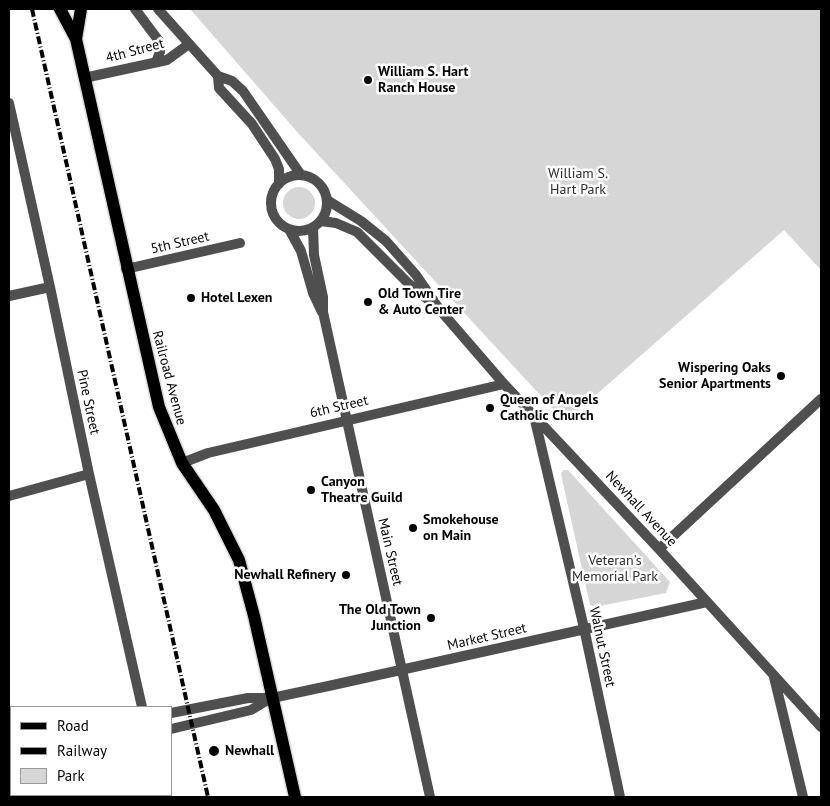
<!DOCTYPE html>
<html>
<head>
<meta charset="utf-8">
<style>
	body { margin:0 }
	#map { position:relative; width:830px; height:806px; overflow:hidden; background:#fff; font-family:"PT Sans",sans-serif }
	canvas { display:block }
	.frame { position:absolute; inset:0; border:10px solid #000; pointer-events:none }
	.legend { position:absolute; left:10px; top:706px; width:162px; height:90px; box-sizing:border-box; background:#fff; border:1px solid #999; margin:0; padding:6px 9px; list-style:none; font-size:15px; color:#000 }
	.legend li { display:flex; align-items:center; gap:10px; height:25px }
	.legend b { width:25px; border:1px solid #999 }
</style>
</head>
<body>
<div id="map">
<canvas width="830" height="806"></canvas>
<div class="frame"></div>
<ul class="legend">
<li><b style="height:6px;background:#000"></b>Road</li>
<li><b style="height:6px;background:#000"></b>Railway</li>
<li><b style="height:14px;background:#d6d6d6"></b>Park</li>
</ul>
</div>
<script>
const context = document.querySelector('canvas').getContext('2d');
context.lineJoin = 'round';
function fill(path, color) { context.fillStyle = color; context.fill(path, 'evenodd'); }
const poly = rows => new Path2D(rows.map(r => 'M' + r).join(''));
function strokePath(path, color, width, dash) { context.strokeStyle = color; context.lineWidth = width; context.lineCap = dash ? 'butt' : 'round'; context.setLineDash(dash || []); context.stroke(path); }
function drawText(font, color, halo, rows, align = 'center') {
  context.font = font + ' "PT Sans",sans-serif'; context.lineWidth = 5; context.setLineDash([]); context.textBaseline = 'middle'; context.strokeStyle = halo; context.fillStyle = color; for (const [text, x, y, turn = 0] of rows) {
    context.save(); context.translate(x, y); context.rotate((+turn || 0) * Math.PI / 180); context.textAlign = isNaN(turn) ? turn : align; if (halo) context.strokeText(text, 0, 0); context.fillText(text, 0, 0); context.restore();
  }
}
fill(poly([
	[190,9,821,9,821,270,784,230,565,422,299,134],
	'283 203a16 16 0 1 1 32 0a16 16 0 1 1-32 0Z',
	[563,470,568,470,670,582,666,593,595,607,590,605,561,474]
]), '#d6d6d6');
const primary = poly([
	[60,9,76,39,159,407,182,463,214,510,239,560,254,616,295,797],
	[76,39,81,9]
]);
strokePath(primary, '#dbdbdb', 15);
strokePath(poly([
	[84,78,167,60,189,44],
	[9,103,50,287,89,474,142,707],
	[327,200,361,221,386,241,416,275,440,310,504,384,659,549,821,727],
	[321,221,336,223,357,232,409,284,430,301],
	[126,269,240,243],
	[9,296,50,287],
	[534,416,584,628,620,797],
	[182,463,208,453,504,384],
	[9,496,89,474],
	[659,549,821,399],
	[774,677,803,797]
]), '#4f4f4f', 10);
strokePath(poly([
	[135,9,159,41,160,52,156,62],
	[158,9,218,76,232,81,243,91,301,175],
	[218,76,219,88,252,124,275,159,279,169,279,184],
	'271 203a28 28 0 1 1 56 0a28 28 0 1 1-56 0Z',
	[313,227,314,255,323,297,323,312,430,797],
	[289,229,301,251,313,293,322,312],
	[171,713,248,698,272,698,333,685,707,602],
	[171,729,251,710,271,698],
	[9,758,11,757]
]), '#4f4f4f', 10);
strokePath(primary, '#000', 12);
strokePath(poly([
	[32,9,208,797]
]), '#000', 4, [8, 2.5, 1, 2.5]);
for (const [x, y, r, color] of [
	[368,80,5,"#000"],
	[191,298,5,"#000"],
	[368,302,5,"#000"],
	[781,376,5,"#000"],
	[490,408,5,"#000"],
	[311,490,5,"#000"],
	[413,528,5,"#000"],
	[346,575,5,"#000"],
	[431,618,5,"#000"],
	[214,751,6,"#000"]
]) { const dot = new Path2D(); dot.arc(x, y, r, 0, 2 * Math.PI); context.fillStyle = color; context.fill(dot); strokePath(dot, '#fff', 2); }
drawText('14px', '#000', '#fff', [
	["4th Street",135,51,-15],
	["5th Street",180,243,-13],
	["Railroad Avenue",169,378,75],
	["Pine Street",88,402,78],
	["6th Street",339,407,-13],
	["Newhall Avenue",641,509,47],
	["Main Street",390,552,77],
	["Market Street",487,637,-13],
	["Walnut Street",602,647,78]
]);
drawText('bold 14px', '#000', '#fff', [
	["William S. Hart",378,72],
	["Ranch House",378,88],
	["Old Town Tire",378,294],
	["& Auto Center",378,310],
	["Hotel Lexen",201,298],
	["Wispering Oaks",771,368,"right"],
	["Senior Apartments",771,384,"right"],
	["Queen of Angels",500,400],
	["Catholic Church",500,416],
	["Canyon",321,482],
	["Theatre Guild",321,498],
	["Smokehouse",423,520],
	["on Main",423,536],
	["Newhall Refinery",336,575,"right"],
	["The Old Town",421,610,"right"],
	["Junction",421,626,"right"],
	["Newhall",225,751]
], 'left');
drawText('14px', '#2d2d2d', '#fff', [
	["William S.",578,174],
	["Hart Park",578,190],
	["Veteran's",615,561],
	["Memorial Park",615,577]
]);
</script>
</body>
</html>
